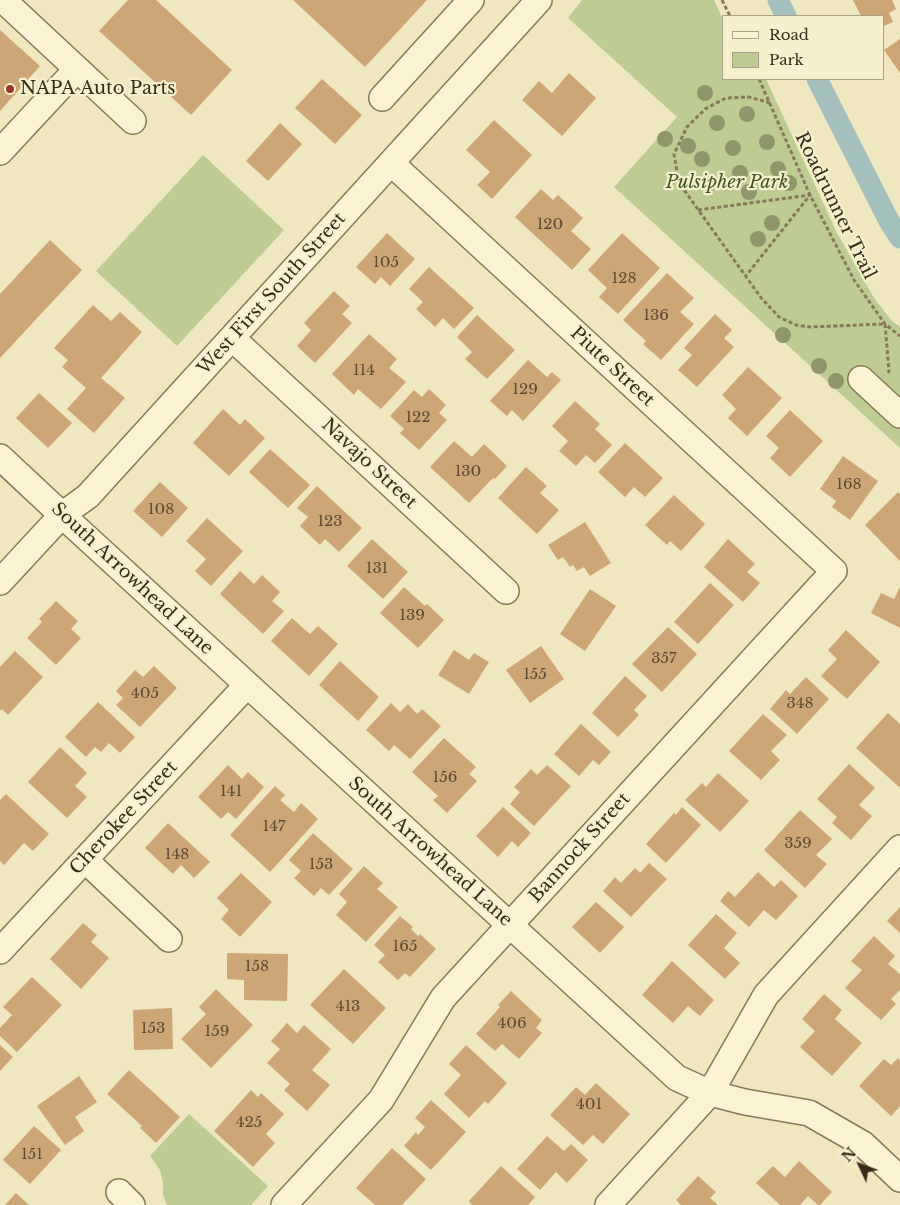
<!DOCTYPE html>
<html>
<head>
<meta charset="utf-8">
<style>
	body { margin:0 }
	#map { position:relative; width:900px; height:1205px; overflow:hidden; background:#eee7c0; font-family:"Libre Baskerville",serif }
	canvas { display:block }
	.legend { position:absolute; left:722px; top:15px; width:162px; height:65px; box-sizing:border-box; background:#f6f0cf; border:1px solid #aaa287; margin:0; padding:6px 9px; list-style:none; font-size:15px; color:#372d1c }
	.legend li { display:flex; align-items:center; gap:10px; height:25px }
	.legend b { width:25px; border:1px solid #aaa287 }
	.north { position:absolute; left:835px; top:1140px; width:50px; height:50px; -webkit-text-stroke:4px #f6f0cf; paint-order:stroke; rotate:313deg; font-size:14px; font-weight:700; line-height:20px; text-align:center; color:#372d1c }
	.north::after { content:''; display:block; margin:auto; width:18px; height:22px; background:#372d1c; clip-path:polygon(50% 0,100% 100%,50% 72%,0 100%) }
</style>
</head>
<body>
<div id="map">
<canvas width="900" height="1205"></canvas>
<ul class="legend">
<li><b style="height:6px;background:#f9f3d3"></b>Road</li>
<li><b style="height:14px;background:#becc94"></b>Park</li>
</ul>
<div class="north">N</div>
</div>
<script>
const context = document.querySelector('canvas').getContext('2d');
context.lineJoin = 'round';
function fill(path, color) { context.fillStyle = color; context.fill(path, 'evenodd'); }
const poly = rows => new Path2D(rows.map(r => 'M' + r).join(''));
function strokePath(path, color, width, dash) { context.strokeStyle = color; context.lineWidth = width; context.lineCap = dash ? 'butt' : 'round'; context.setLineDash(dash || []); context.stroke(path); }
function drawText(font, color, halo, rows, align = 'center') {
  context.font = font + ' "Libre Baskerville",serif'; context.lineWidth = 4.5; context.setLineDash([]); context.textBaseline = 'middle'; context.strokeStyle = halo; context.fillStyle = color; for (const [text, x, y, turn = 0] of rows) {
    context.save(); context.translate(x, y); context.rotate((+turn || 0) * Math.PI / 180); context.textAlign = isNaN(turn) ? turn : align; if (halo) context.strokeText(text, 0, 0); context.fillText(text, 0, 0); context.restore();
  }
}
fill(poly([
	[582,0,714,0,724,22,724,79,766,79,837,233,874,298,892,321,900,327,900,448,614,187,677,117,568,18],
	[203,155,284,230,177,346,96,271],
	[189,1114,268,1186,251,1205,167,1205,163,1195,163,1183,160,1170,150,1156]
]), '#becc94');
strokePath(poly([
	[778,0,786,16],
	[817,79,889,221,900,238]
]), '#a3c0bc', 21);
fill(poly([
	[128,0,156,0,232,70,191,115,99,31],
	[293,0,427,0,365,67],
	[853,0,892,0,896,9,889,13,893,22,884,26,884,16,861,16],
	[0,30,40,66,0,111],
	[900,39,900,73,884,50],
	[569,73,596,98,562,136,522,100,539,81,552,93],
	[322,79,362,115,335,144,295,108],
	[494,120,532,155,492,199,477,185,490,172,466,150],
	[280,123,302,144,268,181,246,161],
	[541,189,553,200,558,195,583,218,571,231,591,249,572,270,515,217],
	[387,233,415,259,390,286,381,277,375,284,356,267],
	[622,233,660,268,618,314,599,297,607,288,588,270],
	[50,240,82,270,0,358,0,294],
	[429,267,474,308,454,329,443,318,435,327,416,309,423,302,409,289],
	[667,273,694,298,680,312,694,324,661,360,643,344,646,341,623,320],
	[334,291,350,306,342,314,352,323,315,363,297,346,311,330,304,323],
	[93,305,111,321,120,312,142,332,101,378,125,398,94,433,67,409,86,388,62,367,68,360,54,348],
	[715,314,732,330,724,338,734,347,697,387,678,370,692,355,684,348],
	[477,315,515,350,487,379,465,359,472,352,457,337],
	[369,334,397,359,389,368,406,382,381,409,358,389,354,395,332,374],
	[528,360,547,377,552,372,561,380,523,421,512,410,507,416,490,401],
	[748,367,782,398,747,436,728,418,736,409,722,395],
	[429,389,446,405,439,413,447,420,419,450,400,433,404,429,390,416,414,390,422,397],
	[39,393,72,423,48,448,16,418],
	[575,401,600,424,595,429,612,445,595,463,586,455,576,466,559,451,568,441,552,426],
	[223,409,240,425,245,419,265,438,229,476,193,443],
	[790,410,823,441,790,477,770,458,779,448,766,436],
	[454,441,472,457,484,444,507,466,495,479,493,478,469,503,430,467],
	[625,443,663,478,645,497,634,487,625,497,598,472],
	[270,449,310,485,288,508,249,472],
	[843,456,878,481,850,520,832,507,836,501,820,489],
	[526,467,547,486,540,493,559,510,537,534,498,498],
	[160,482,188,508,162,537,133,511],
	[317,486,362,528,339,552,325,539,320,545,300,526,308,517,297,508],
	[898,492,900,494,900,561,865,525],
	[674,495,705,524,681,551,670,541,667,545,645,525],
	[207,518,243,551,211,586,195,571,206,559,186,541],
	[585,522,611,563,590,576,584,567,577,571,573,565,570,567,563,557,558,560,548,545],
	[372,539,408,572,383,599,347,566],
	[728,539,755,564,747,572,760,583,743,602,704,567],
	[240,571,254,584,262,575,280,592,272,601,284,611,263,634,220,594],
	[710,583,734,605,698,644,674,622],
	[404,587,425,606,427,604,444,620,418,648,380,613],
	[900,587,900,628,871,613,881,593,894,599],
	[590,589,616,606,585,651,560,634],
	[56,601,78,621,71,629,81,638,56,665,27,638,42,622,39,619],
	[292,618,310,634,318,626,338,644,309,676,271,641],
	[668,627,697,654,662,692,632,664],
	[846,630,880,662,847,699,821,676,837,659,828,650],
	[541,646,564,679,530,703,506,670],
	[454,650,469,660,474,653,489,662,469,694,438,675],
	[15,651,43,677,8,715,2,709,0,711,0,667],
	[340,661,379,697,358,721,319,685],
	[154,666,177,688,140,727,116,705,123,698,116,691,135,670,143,677],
	[625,676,647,696,634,710,639,715,618,737,592,713],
	[806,677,829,699,797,734,770,709,786,690,790,694],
	[98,702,135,737,120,753,109,743,101,752,95,747,86,757,65,737],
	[391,703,400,712,408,704,417,714,422,709,441,726,410,759,394,745,389,751,366,730],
	[888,713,900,724,900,786,899,787,856,748],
	[763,714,787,735,771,751,780,760,761,780,729,751],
	[581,724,611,752,599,765,593,760,579,776,554,754],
	[444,738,476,767,469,774,477,781,447,813,433,800,438,796,412,772],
	[60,747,87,773,75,786,87,797,67,818,28,782],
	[849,764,875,788,859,805,872,816,851,840,832,823,837,817,817,799],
	[228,765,242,779,248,772,264,787,236,819,228,812,221,819,198,797],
	[547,765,571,786,534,826,510,804,520,792,514,787,531,769,537,775],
	[718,773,749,801,720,832,685,800,702,783,706,787],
	[275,786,285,795,280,800,294,812,301,803,318,819,270,872,230,835],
	[6,794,49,834,33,851,24,843,4,865,0,861,0,800],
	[503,807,531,833,518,847,512,841,498,857,476,836],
	[682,807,701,825,666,863,646,844,674,813,676,815],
	[800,810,832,839,816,855,827,864,805,888,764,850],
	[168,823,210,862,194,878,181,865,173,874,145,848],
	[313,833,353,869,329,895,321,888,314,896,294,878,301,871,289,860],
	[649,863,667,879,631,917,603,891,615,877,621,883,635,868,640,873],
	[364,866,383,883,377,889,398,907,366,942,336,915,347,902,339,894],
	[758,872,774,887,781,880,798,896,776,920,764,910,749,927,720,901,728,891,735,897],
	[241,873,272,902,240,937,221,919,229,910,217,898],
	[596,902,624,927,600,953,572,927],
	[900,907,900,933,887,921],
	[716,914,737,933,724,948,740,963,725,979,688,945],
	[400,916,413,927,411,929,418,936,420,934,436,949,410,977,405,973,398,980,378,962,385,955,374,945],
	[83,923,97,935,91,942,109,958,81,989,50,959],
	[874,936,895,956,888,964,900,974,900,990,891,999,896,1004,881,1020,845,988,862,970,851,961],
	[227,953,288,954,287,1001,244,1000,244,980,227,979],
	[672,961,714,1000,700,1016,688,1006,673,1023,642,995],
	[344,969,386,1008,353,1044,310,1005],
	[32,977,62,1005,17,1052,0,1036,0,1028,12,1015,3,1007],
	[216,989,253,1025,211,1068,181,1039,206,1014,199,1007],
	[511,991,542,1020,536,1028,542,1033,519,1059,502,1044,495,1051,476,1034,500,1007,498,1005],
	[824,994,842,1010,835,1019,862,1043,832,1076,800,1047,815,1031,802,1019],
	[172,1008,173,1049,134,1050,133,1010],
	[287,1023,297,1033,304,1025,331,1049,312,1070,330,1085,307,1111,284,1090,290,1084,267,1063,280,1049,271,1041],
	[0,1045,13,1057,0,1071],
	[466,1045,507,1083,488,1104,485,1101,469,1118,444,1094,461,1075,449,1064],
	[898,1058,900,1061,900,1106,891,1116,859,1086,884,1059,891,1065],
	[129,1070,180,1117,156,1143,140,1128,142,1126,107,1094],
	[79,1076,97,1102,75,1117,84,1131,65,1145,37,1106],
	[596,1083,630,1114,603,1144,593,1135,583,1145,550,1115,576,1087,585,1095],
	[251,1090,258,1097,261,1093,284,1114,266,1134,275,1143,253,1167,214,1131],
	[431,1100,466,1132,431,1170,404,1146,416,1132,418,1135,425,1127,415,1118],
	[34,1126,61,1150,30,1184,3,1160],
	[547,1136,564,1151,571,1144,588,1160,567,1183,556,1172,540,1190,517,1169],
	[392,1148,426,1179,402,1205,375,1205,356,1188],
	[799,1161,832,1192,820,1205,818,1205,808,1196,800,1205,780,1205,756,1183,773,1166,785,1177],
	[501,1166,535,1197,528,1205,472,1205,469,1201],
	[698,1176,716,1192,710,1198,718,1205,681,1205,676,1200],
	[16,1193,29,1205,5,1205]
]), '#cda675');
const minor = poly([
	[3,0,133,121],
	[382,98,471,0],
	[0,152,77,69],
	[232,338,506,591],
	[861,379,900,415],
	[0,457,62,515,677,1078,710,1093,745,1102,809,1113,863,1144,900,1179],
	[0,582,62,515,88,496,539,0],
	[85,860,169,939],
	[0,951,247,685],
	[119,1192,132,1205],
	[284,1205,381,1100,443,998,834,571,391,163],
	[608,1205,710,1093,766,995,900,848]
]);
strokePath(minor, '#887858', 28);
strokePath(poly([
	[722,0,730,16],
	[759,79,810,195,854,280,885,324,900,336],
	[770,103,749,97,726,98,705,109,687,127,674,154,679,183,762,299,779,317,796,325,810,327,885,324,889,371,888,373],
	[698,210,810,195,745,277]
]), '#887858', 3, [4, 2.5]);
strokePath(minor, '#f9f3d3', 25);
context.fillStyle = '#8e966a';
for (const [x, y] of [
	[705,93],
	[747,114],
	[717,123],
	[665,139],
	[767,142],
	[688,146],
	[733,148],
	[702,159],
	[778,169],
	[740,173],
	[709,183],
	[789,183],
	[749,192],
	[772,223],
	[758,239],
	[783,335],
	[819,366],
	[836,381]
]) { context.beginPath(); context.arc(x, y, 8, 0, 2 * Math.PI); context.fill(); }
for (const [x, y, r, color] of [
	[10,89,5,"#973627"]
]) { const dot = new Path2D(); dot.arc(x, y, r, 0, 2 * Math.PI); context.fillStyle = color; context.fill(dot); strokePath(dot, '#f6f0cf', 2); }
drawText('15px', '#5c4b32', null, [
	["120",550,225],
	["105",386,263],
	["128",624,279],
	["136",656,316],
	["114",364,371],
	["129",525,390],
	["122",418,418],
	["130",468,472],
	["168",849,485],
	["108",161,510],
	["123",330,522],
	["131",377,569],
	["139",412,616],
	["357",664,659],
	["155",535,675],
	["405",145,694],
	["348",800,704],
	["156",445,778],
	["141",231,792],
	["147",274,827],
	["359",798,844],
	["148",177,855],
	["153",321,865],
	["165",405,947],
	["158",257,967],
	["413",348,1007],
	["406",512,1024],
	["153",153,1029],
	["159",217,1032],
	["401",589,1105],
	["425",249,1123],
	["151",32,1155]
]);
drawText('18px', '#372d1c', '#f6f0cf', [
	["NAPA Auto Parts",20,89]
], 'left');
drawText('italic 18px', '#405423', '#f6f0cf', [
	["Pulsipher Park",727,183]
]);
drawText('18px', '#372d1c', '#f6f0cf', [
	["Roadrunner Trail",835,206,64],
	["West First South Street",272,294,-48],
	["Piute Street",612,367,43],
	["Navajo Street",369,464,43],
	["South Arrowhead Lane",132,579,43],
	["Cherokee Street",124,818,-47],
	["Bannock Street",580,848,-48],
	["South Arrowhead Lane",430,852,42]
]);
</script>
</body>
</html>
